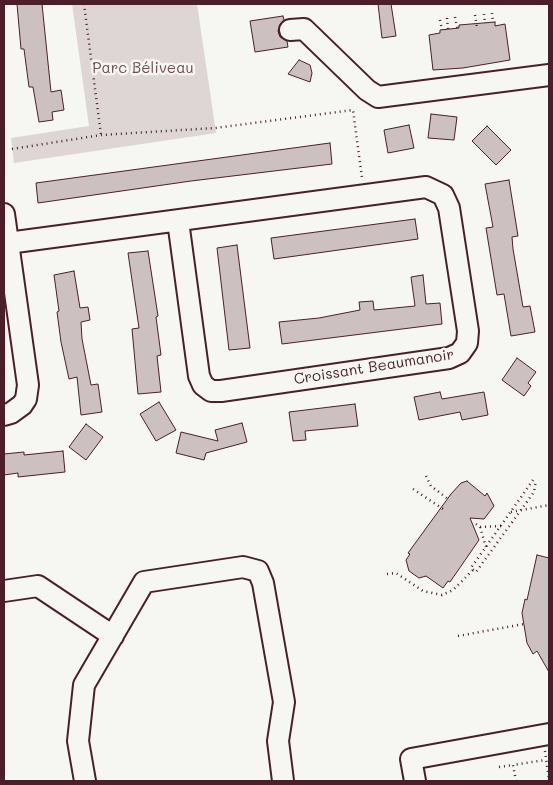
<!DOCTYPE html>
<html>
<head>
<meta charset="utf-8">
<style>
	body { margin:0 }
	#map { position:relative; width:553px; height:785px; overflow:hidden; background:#f6f6f2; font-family:Mali,sans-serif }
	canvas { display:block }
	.frame { position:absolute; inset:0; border:5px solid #4a1f2b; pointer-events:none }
</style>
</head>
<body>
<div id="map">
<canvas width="553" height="785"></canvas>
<div class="frame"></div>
</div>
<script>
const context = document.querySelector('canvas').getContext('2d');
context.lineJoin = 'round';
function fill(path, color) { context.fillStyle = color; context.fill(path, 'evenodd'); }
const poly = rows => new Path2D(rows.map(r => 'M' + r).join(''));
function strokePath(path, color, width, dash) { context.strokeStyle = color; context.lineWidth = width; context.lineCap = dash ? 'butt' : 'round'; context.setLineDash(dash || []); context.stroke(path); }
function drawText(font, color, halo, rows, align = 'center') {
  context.font = font + ' Mali,sans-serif'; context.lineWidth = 5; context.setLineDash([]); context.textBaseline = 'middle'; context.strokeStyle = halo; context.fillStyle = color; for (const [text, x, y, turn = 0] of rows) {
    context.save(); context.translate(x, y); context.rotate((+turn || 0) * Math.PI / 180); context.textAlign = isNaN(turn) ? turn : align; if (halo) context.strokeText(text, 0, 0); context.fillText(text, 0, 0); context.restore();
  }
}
fill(poly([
	[72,4,197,4,216,133,14,163,11,138,89,126]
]), '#ddd6d5');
const building = poly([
	[17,4,42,4,51,92,61,90,64,110,52,112,53,120,39,122,33,87,29,87,24,49,21,49,17,4],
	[378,4,391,4,396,36,382,38,378,4],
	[283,16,284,20,280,24,278,31,280,37,287,41,288,47,255,52,250,21,283,16],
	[495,22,495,26,505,24,510,60,463,68,433,70,429,35,440,33,440,30,459,28,459,25,495,22],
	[299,60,310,65,312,73,310,82,288,74,299,60],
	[431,114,457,117,454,140,428,138,431,114],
	[409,125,414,148,388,153,384,130,409,125],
	[487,126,511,150,496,165,472,141,487,126],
	[330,143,332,164,191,181,38,203,36,183,330,143],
	[509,180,518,236,512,237,513,249,523,307,530,306,535,332,511,336,504,294,497,295,486,228,493,227,485,184,509,180],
	[415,219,418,239,274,259,271,238,415,219],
	[237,245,250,348,229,350,217,248,237,245],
	[148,251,158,316,156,317,161,355,157,356,161,392,138,394,132,329,139,328,128,253,148,251],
	[74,271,80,308,88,307,90,320,81,322,82,339,91,385,98,384,102,412,81,415,77,377,69,379,61,342,57,312,59,311,54,275,74,271],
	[423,275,426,304,440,303,442,324,282,344,279,322,319,318,360,310,359,302,373,301,374,310,415,306,411,277,423,275],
	[517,358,536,372,528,383,531,386,524,396,502,380,517,358],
	[440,392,442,399,484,392,488,415,462,420,460,412,419,420,414,397,440,392],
	[159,402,176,430,156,441,140,414,159,402],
	[355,404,358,426,305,431,306,440,293,441,289,412,355,404],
	[242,423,247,442,206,453,204,460,176,453,181,432,218,441,215,430,242,423],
	[86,424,103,437,86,460,69,447,86,424],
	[63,451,65,472,18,477,18,473,4,475,4,454,24,452,24,455,63,451],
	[467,481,485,496,487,493,494,506,484,519,470,518,479,540,450,582,448,581,443,588,426,576,419,578,409,571,406,560,410,554,408,553,451,494,461,483,467,481],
	[537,555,549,558,549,672,537,651,533,654,527,643,522,613,525,599,527,600,537,555]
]);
fill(building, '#ccc1c0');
strokePath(building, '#4a1f2b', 1);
const minor = poly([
	[290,30,304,29,367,90,378,97,549,75],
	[4,214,28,385,26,399,22,405,11,413,4,415],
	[8,243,426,187,443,195,449,208,468,331,467,343,460,353,449,358,221,391,211,391,203,385,199,376,178,221],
	[4,591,38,586,113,636],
	[85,781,78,741,84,685,144,582,243,567,258,571,263,583,284,702,278,741,283,781],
	[415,781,411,759,549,734]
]);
strokePath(minor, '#4a1f2b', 24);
strokePath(poly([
	[84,4,101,135],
	[492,13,493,23],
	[484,14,485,24],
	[475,15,477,28],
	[455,17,458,31],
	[447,18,448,29],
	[440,20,442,30],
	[12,149,101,135,215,128,353,110,362,178],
	[426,476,431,486,448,499],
	[533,480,471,568,476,572,534,492,536,480],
	[413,489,443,509],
	[511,512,549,505],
	[476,524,480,527,486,547],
	[480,527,501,526],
	[387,574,396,573,423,591,442,595,453,590,473,570],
	[458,636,524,624],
	[545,751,549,780],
	[499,767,513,765],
	[516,781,513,765,545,760]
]), '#4a1f2b', 2.5, [1, 4]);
strokePath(minor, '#f6f6f2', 20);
drawText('15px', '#6f4d56', '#f6f6f2', [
	["Parc Béliveau",143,68]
]);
drawText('15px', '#4a1f2b', '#f6f6f2', [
	["Croissant Beaumanoir",374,367,-9]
]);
</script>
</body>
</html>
